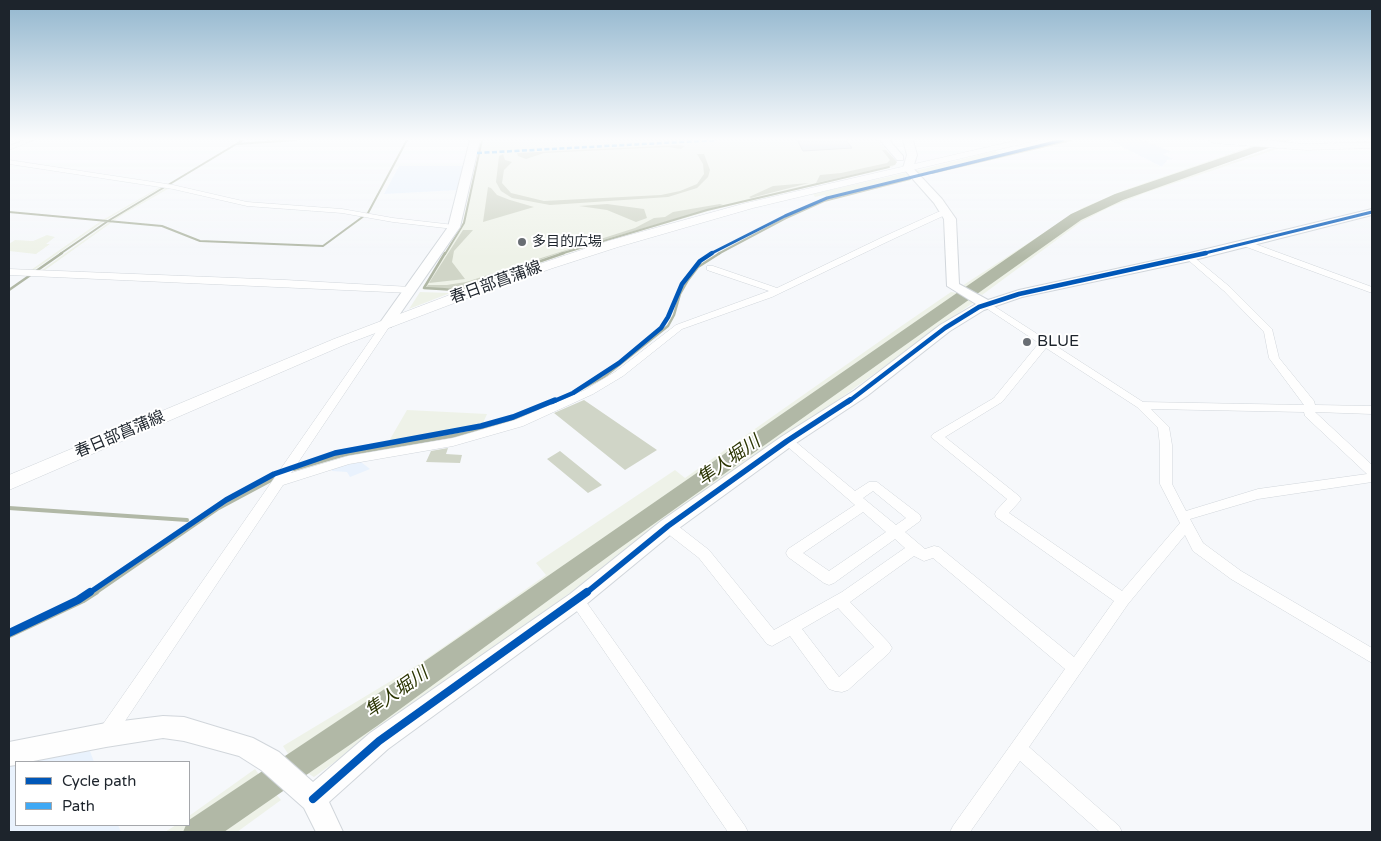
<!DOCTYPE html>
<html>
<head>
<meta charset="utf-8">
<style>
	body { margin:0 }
	#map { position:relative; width:1381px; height:841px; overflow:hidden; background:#f6f8fb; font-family:"Varela Round",sans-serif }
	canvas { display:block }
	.frame { position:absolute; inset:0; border:10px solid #1d242c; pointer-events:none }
	.legend { position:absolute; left:15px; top:761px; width:175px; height:65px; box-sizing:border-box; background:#fff; border:1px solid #a5a7ab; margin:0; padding:6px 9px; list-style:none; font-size:15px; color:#1d242c }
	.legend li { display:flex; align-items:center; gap:10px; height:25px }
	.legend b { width:25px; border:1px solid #a5a7ab }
</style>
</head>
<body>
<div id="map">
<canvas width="1381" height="841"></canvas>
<div class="frame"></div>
<ul class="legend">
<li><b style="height:6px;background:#0057b8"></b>Cycle path</li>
<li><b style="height:6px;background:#3fa9f5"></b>Path</li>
</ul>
</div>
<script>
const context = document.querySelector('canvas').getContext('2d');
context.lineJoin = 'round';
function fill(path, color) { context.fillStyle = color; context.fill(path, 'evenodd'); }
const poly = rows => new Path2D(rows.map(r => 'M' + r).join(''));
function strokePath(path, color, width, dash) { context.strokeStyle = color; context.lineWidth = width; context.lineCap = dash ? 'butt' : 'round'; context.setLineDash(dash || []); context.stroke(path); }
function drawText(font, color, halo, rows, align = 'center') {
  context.font = font + ' "Varela Round","Noto Sans JP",sans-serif'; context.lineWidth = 4; context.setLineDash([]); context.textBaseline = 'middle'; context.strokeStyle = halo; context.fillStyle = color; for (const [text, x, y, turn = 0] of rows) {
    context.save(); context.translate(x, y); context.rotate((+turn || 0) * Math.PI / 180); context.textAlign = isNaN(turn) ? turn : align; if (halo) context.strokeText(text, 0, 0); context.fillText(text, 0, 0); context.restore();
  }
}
fill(poly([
	[1109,140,1143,140,1172,152,1163,154,1173,159,1167,160,1162,167],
	[399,166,465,166,458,190,384,194],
	[361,462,370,469,350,477,347,472,332,471,331,468],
	[90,751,94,762,26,762],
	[14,761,17,762,16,825,118,825,121,832,9,832,9,762]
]), '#e9f2fd');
fill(poly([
	[481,140,878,140,897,162,893,167,712,210,654,227,583,248,459,291,422,289,462,226],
	[1252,146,1257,147,1116,196,1082,211,900,335,292,760,283,746,419,664,546,575,536,563,675,470,685,478,900,327,951,292,957,293,964,287,962,286,1082,208,1127,189],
	[1274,148,1280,148,1145,193,1108,208,1081,222,982,295,978,293,971,299,974,302,314,777,304,771,1060,232,1093,212,1137,193],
	[995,151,1001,154,918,174,915,171],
	[905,173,909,176,828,197,824,195,815,197,813,194],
	[160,187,162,187,106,220,34,270,31,270,101,221],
	[166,188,168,189,122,215,45,270,42,270,118,216],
	[47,235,55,237,46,244,50,244,36,254,9,251,9,244,15,240,33,241],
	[420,292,450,293,409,309],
	[407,410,487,414,483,423,476,425,389,441],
	[255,769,263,780,189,832,165,832,176,825,189,825,189,816],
	[273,791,281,800,237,832,216,832]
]), '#eef2e8');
fill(poly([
	[679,145,685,146,681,149,668,147,544,153,526,159,518,156,517,153],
	[882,150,886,150,897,162,895,165,816,183,820,175,841,173,887,163,890,160],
	[503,154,505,160,512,162,504,170,502,183,511,193,544,201,661,195,680,191,697,184,704,174,703,164,697,154,704,154,710,170,708,177,697,188,668,197,550,205,512,198,501,191,496,182,499,156],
	[809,183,751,198,749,197,773,186],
	[488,187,491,188,497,195,510,200,534,207,483,222],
	[607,204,644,209,647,218,636,222,607,210,579,206],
	[720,204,723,205,562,252,458,288,426,288,428,285,447,285,466,282,635,228,654,218,665,217,673,212],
	[463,230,473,230,454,251,452,262,465,279,429,283],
	[584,400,657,450,625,470,554,413],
	[448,448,446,454,462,455,460,463,426,462,431,451],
	[560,451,602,485,588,493,547,459]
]), '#d0d5c7');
strokePath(poly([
	[237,144,296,140],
	[932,173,1071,140],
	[9,212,162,226,200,241,323,246,368,213,407,140],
	[60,254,108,221,243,140],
	[445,254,464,223,482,140],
	[560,254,707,210,889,167],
	[718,254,786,218,824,201,910,179]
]), '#b1b8a6', 2);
strokePath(poly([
	[445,253,424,288,457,290,564,253],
	[9,290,62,253],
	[557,402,604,377,668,326,674,315,680,294,688,280,698,267,720,253]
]), '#b1b8a6', 2.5);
strokePath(poly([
	[552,404,559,400],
	[294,469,342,455,469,433,539,410],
	[9,508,187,520],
	[95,593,217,509,273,479]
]), '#b1b8a6', 4);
strokePath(poly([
	[9,636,83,601,97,592]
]), '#b1b8a6', 4.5);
fill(poly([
	[1274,140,1291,140,1123,200,1081,220,613,553,377,726,224,832,183,832,186,825,189,825,189,820,357,708,1071,214,1115,194,1274,140]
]), '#b1b8a6');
const building = poly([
	[797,140,846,140,852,148,803,151,797,140]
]);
fill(building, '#d4d9df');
strokePath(building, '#b8bdc2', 1);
const street = poly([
	[24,140,34,140,9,150,9,146,24,140],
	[9,160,173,185,247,202,342,209,393,218,454,225,458,227,454,229,393,222,342,213,247,206,173,189,9,164,9,160],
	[947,211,950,211,950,215,943,216,891,240,772,297,682,329,623,376,593,394,523,426,453,446,349,464,283,485,113,739,107,741,101,739,99,733,101,727,383,322,389,322,391,324,291,473,348,456,453,438,515,420,585,390,615,372,676,325,769,291,707,270,707,266,713,266,777,288,885,236,938,212,947,211],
	[1241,241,1247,241,1372,287,1372,293,1241,245,1241,241],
	[1190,254,1230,287,1272,329,1279,358,1314,401,1315,405,1372,406,1372,414,1315,412,1372,465,1372,482,1258,499,1190,519,1203,543,1241,571,1372,648,1372,663,1231,579,1193,551,1185,535,1128,604,1029,747,1119,826,1122,832,1100,832,1020,761,970,832,950,832,953,826,1065,669,933,558,924,561,914,556,850,602,889,643,892,648,889,653,848,690,842,692,835,691,829,689,790,636,772,646,767,644,699,558,663,530,661,526,663,522,668,521,673,522,709,550,774,630,842,592,905,548,895,539,834,583,829,585,824,583,788,557,786,553,788,549,855,505,781,441,783,438,791,438,855,491,869,482,877,482,920,515,921,518,920,521,905,532,925,549,934,546,939,547,1074,657,1114,601,996,517,995,514,996,511,1007,499,931,437,933,434,994,398,1039,343,983,306,983,302,986,301,1143,402,1304,405,1269,358,1264,332,1224,291,1187,259,1187,255,1190,254],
	[1046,348,1137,407,1158,428,1160,445,1160,484,1180,523,1122,591,1009,513,1019,502,1021,499,1019,496,945,437,1002,402,1046,348],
	[1151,409,1304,412,1305,416,1367,474,1258,489,1186,511,1172,484,1172,445,1169,427,1151,409],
	[873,491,906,518,896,525,863,498,873,491],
	[863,512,886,532,829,571,803,553,863,512],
	[838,608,874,647,839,677,802,629,838,608],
	[9,269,285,280,411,287,416,290,411,293,9,275,9,269],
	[577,594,582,596,745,826,748,832,728,832,572,604,570,600,572,596,577,594]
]);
const secondary = poly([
	[470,140,480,140,460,227,391,327,381,327,379,324,448,227,470,140],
	[880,140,889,140,903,156,903,160,897,160,880,140],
	[903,140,913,140,917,155,913,168,942,199,956,219,959,284,988,300,1019,290,1190,253,1372,209,1372,215,1190,261,1022,297,984,310,950,331,867,396,793,445,675,531,584,606,388,749,329,802,343,832,316,832,304,808,261,770,239,756,184,741,163,738,106,747,28,762,16,762,16,765,9,766,9,742,106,723,163,716,184,717,253,738,279,752,313,782,370,733,570,594,661,521,781,437,855,390,940,325,976,304,947,286,944,219,934,203,903,168,907,155,903,140]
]);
const primary = poly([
	[1018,140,1038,140,753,208,618,247,553,268,478,294,344,345,9,490,9,475,334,339,468,288,608,241,746,203,1018,140],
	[1208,140,1259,140,1306,144,1372,142,1372,148,1306,150,1213,143,1208,140]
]);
strokePath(street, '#d1d6db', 1);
strokePath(secondary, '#d1d6db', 2);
strokePath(primary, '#d1d6db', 1);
fill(street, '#fefefe');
fill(secondary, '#fefefe');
fill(primary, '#fefefe');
strokePath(poly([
	[477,153,717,140]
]), '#3fa9f5', 2.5, [5, 2.5]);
strokePath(poly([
	[710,254,785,216,827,198,1063,140],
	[1201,254,1372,212]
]), '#0057b8', 3);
strokePath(poly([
	[552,402,573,393,619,363,661,328,668,317,682,284,700,261,712,253],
	[848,402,945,328,979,307,1019,294,1206,253]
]), '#0057b8', 4.5);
strokePath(poly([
	[89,593,226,500,274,474,335,453,481,426,513,417,555,400],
	[586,593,668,526,787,441,850,400]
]), '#0057b8', 5.5);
strokePath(poly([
	[9,633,78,600,90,592],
	[313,799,379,741,587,592]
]), '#0057b8', 8);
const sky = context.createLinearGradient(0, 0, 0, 258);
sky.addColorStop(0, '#92b6ce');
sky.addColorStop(0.54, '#fbfcfd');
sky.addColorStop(1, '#fbfcfd00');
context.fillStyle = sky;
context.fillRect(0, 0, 1381, 258);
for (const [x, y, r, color] of [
	[522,242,5,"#696e74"],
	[1027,342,5,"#696e74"]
]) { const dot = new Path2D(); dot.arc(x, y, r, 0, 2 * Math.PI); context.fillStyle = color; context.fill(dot); strokePath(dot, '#fff', 2); }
drawText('14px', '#1d242c', '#fff', [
	["多目的広場",532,242]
], 'left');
drawText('16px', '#1d242c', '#fff', [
	["春日部菖蒲線",496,283,-20],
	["春日部菖蒲線",120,435,-23]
]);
drawText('16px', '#1d242c', '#fff', [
	["BLUE",1037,342]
], 'left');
drawText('italic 18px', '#2b3503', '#fff', [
	["隼人堀川",729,461,-35],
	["隼人堀川",397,693,-35]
]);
</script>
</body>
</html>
